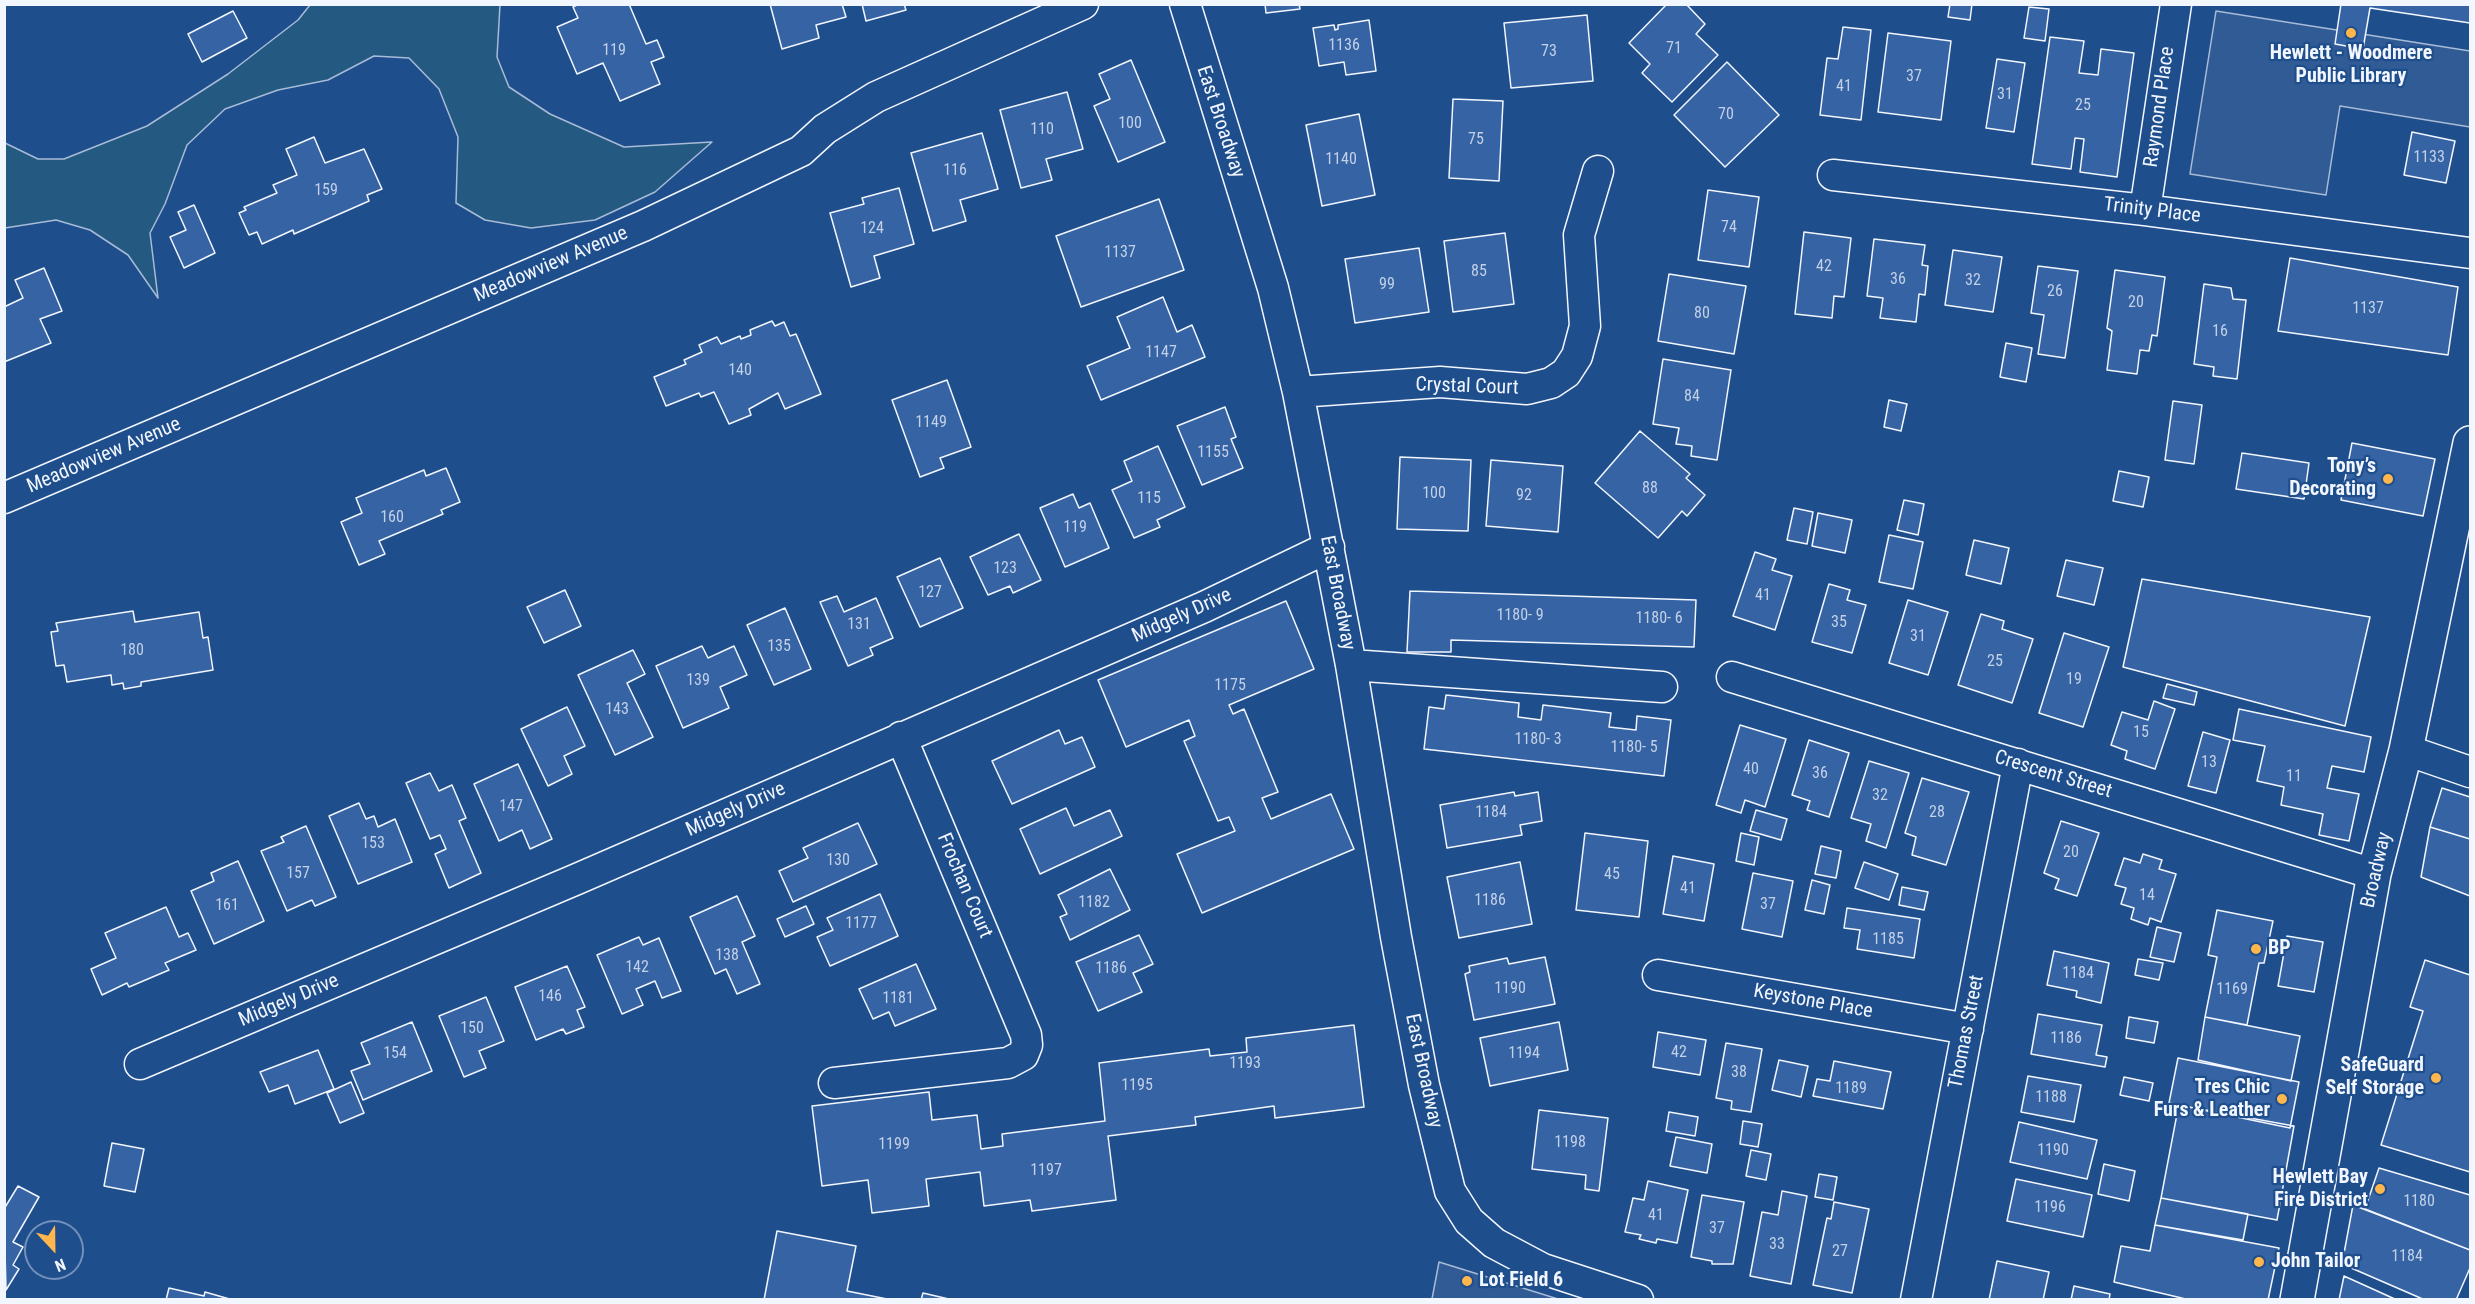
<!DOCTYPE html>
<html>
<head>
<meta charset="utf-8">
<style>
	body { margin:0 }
	#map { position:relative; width:2475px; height:1304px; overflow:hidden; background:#1f4e8c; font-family:"Roboto Condensed",sans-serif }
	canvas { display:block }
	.frame { position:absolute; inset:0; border:6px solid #f2f6ff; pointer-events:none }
	.north { position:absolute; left:24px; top:1220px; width:60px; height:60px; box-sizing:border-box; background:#1f4e8c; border:2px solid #7391ba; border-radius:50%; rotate:158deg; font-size:16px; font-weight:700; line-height:24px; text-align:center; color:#f2f6ff }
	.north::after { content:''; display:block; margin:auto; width:21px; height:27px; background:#ffb74d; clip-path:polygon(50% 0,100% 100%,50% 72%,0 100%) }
</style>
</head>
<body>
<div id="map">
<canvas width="2475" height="1304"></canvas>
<div class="frame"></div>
<div class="north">N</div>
</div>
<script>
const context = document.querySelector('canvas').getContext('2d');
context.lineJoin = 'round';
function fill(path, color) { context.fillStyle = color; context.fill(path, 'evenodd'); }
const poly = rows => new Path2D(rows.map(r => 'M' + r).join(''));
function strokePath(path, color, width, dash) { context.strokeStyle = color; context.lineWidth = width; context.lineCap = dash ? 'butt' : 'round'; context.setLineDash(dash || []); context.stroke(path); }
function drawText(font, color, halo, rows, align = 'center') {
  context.font = font + ' "Roboto Condensed",sans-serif'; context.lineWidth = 4.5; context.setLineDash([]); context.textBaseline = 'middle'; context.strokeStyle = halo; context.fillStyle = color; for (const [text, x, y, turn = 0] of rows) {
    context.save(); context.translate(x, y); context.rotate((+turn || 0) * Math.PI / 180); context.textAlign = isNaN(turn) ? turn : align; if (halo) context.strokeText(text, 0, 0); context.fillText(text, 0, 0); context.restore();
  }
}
const green = poly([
	[310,5,500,5,497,57,509,87,550,114,624,147,712,142,655,192,595,220,531,228,485,220,456,203,458,137,439,89,409,58,374,56,328,80,278,90,225,109,187,145,165,204,150,233,158,298,128,255,90,230,56,220,5,228,5,143,38,159,64,159,147,126,228,74,298,20,310,5]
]);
fill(green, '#245a82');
strokePath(green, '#a8bbd7', 1.5);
const parking = poly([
	[2216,11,2470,51,2470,127,2340,106,2326,195,2190,174,2216,11],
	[1439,1262,1558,1299,1432,1299,1439,1262]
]);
fill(parking, '#305b95');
strokePath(parking, '#a8bbd7', 1.5);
const building = poly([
	[579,4,629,4,646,44,657,40,664,57,651,62,660,84,620,101,603,63,577,74,557,27,578,18,573,7,579,4],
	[770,4,842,4,846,17,816,25,819,38,782,49,770,4],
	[862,4,904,4,906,10,866,21,862,4],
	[1265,4,1299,4,1300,9,1266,13,1265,4],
	[1667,4,1686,4,1705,24,1696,34,1718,55,1672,102,1642,73,1650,64,1629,43,1667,4],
	[1950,4,1972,4,1970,20,1948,17,1950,4],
	[2341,4,2470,4,2470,23,2370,8,2363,49,2335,44,2341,4],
	[2029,7,2049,9,2045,41,2024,38,2029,7],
	[233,11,247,38,202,62,188,34,233,11],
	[1587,15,1593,81,1511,88,1504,23,1587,15],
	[1369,20,1376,71,1346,75,1344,62,1319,66,1313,28,1334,25,1335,30,1338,29,1338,25,1369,20],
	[1843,27,1871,30,1861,120,1820,115,1827,58,1838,59,1843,27],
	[1888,33,1951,41,1941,120,1878,112,1888,33],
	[2050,37,2084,41,2079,73,2098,75,2101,49,2134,53,2117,177,2080,172,2084,139,2075,138,2071,169,2032,164,2050,37],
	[1997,59,2025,63,2014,132,1986,128,1997,59],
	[1131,60,1165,142,1118,162,1094,106,1110,99,1099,74,1131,60],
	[1727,62,1779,115,1725,167,1674,115,1727,62],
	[1067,92,1083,149,1046,159,1052,180,1021,188,1000,110,1067,92],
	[1453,99,1503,101,1499,181,1449,178,1453,99],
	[1359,114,1375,195,1322,206,1306,125,1359,114],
	[2412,132,2455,141,2446,183,2404,175,2412,132],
	[982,133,998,189,960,200,966,221,933,231,911,153,982,133],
	[314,137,325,163,364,149,382,189,367,195,369,201,294,234,293,230,262,244,257,232,249,235,239,213,246,210,244,207,277,193,273,185,297,175,286,149,314,137],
	[899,188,914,244,874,256,880,278,851,287,830,213,864,204,862,198,899,188],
	[1708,190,1759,197,1749,267,1698,260,1708,190],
	[1159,199,1184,270,1081,307,1056,236,1159,199],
	[194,205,215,253,184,268,170,237,186,230,178,212,194,205],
	[1804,232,1851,238,1844,297,1834,296,1832,318,1795,314,1804,232],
	[1505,233,1514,304,1453,312,1444,241,1505,233],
	[1874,239,1925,245,1922,265,1928,266,1925,295,1919,294,1916,322,1880,318,1883,298,1867,296,1874,239],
	[1419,248,1429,312,1355,323,1345,259,1419,248],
	[1953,250,2002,257,1993,312,1945,305,1953,250],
	[2290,258,2458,287,2448,355,2278,331,2290,258],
	[2038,266,2078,271,2065,358,2038,354,2044,315,2031,313,2038,266],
	[44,268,62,311,40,319,51,343,4,362,4,307,23,298,15,280,44,268],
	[2115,270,2165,277,2157,336,2152,335,2149,351,2140,350,2137,374,2107,370,2112,331,2107,328,2115,270],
	[1669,274,1746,286,1734,354,1658,341,1669,274],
	[2204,284,2231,288,2233,299,2246,300,2237,379,2213,376,2214,367,2194,364,2204,284],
	[1163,297,1177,332,1192,325,1205,357,1101,400,1087,366,1130,348,1117,317,1163,297],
	[772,321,775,326,784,322,790,336,796,334,821,394,785,409,778,393,749,409,751,415,729,424,714,392,701,397,699,393,666,406,654,377,686,364,684,360,702,352,699,345,717,337,721,344,740,336,741,339,751,335,750,330,772,321],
	[2006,343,2032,348,2026,382,2000,377,2006,343],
	[1663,359,1731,370,1717,460,1691,456,1692,446,1676,444,1679,428,1653,424,1663,359],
	[947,380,971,447,940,458,944,468,920,477,892,400,947,380],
	[1889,400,1907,404,1901,431,1884,427,1889,400],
	[2173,401,2202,405,2194,464,2165,460,2173,401],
	[1225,407,1236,437,1231,439,1243,468,1202,485,1177,426,1225,407],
	[1640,431,1690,474,1686,478,1705,495,1687,516,1682,511,1658,538,1595,483,1640,431],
	[2352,443,2435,459,2423,516,2341,500,2352,443],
	[1158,446,1185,507,1157,520,1160,527,1134,538,1112,490,1132,481,1124,461,1158,446],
	[2242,453,2309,463,2304,499,2236,489,2242,453],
	[1400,457,1471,460,1468,531,1397,529,1400,457],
	[1491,460,1563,466,1558,532,1486,526,1491,460],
	[446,468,460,502,441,510,443,514,379,541,385,554,359,565,341,522,362,513,356,498,424,470,426,476,446,468],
	[2119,471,2149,477,2143,507,2113,501,2119,471],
	[1073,494,1079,508,1090,503,1109,548,1065,567,1040,508,1073,494],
	[1904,500,1924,504,1918,535,1897,530,1904,500],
	[1794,508,1813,512,1807,544,1787,540,1794,508],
	[1818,513,1852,520,1845,553,1812,546,1818,513],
	[1019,534,1041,580,1013,593,1010,586,988,595,970,557,1019,534],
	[1889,535,1923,542,1913,589,1879,582,1889,535],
	[1974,540,2009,548,2001,584,1966,575,1974,540],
	[1755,552,1776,559,1772,570,1792,576,1775,630,1733,616,1755,552],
	[940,558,963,608,920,627,897,577,940,558],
	[2066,560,2103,568,2094,605,2057,596,2066,560],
	[2142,579,2370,617,2345,726,2123,667,2142,579],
	[1829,584,1850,590,1847,600,1866,605,1852,653,1812,642,1829,584],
	[565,590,581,626,544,643,527,607,565,590],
	[1410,591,1696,600,1694,647,1451,640,1451,652,1407,652,1410,591],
	[837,596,844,612,876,598,893,638,870,648,873,655,848,666,820,602,837,596],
	[1908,600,1948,612,1928,675,1889,663,1908,600],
	[1286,601,1314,669,1229,705,1233,714,1244,709,1278,792,1262,798,1271,819,1331,794,1354,849,1202,913,1177,854,1235,831,1229,817,1218,821,1184,741,1195,736,1189,720,1126,747,1098,680,1286,601],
	[785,608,811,669,774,685,747,625,785,608],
	[133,611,135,622,199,612,203,638,208,637,213,670,141,682,141,686,124,689,123,683,112,685,111,675,67,682,64,665,56,666,51,632,58,631,56,623,133,611],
	[1981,614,2004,621,2002,629,2033,639,2012,703,1958,685,1981,614],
	[2064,633,2109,647,2083,727,2039,713,2064,633],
	[702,646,708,658,734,646,747,675,720,687,729,708,683,728,656,666,702,646],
	[633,650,645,674,627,683,653,737,615,755,578,675,633,650],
	[2167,684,2197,692,2194,705,2163,698,2167,684],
	[1446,695,1519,703,1518,717,1541,720,1543,705,1611,713,1609,727,1636,730,1637,716,1671,720,1664,776,1424,749,1429,707,1444,709,1446,695],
	[2154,701,2175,709,2155,769,2125,759,2127,751,2111,745,2122,712,2148,720,2154,701],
	[567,707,585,746,564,756,572,774,548,786,521,729,567,707],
	[2239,709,2371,737,2364,772,2332,766,2327,788,2359,794,2349,841,2319,835,2323,814,2281,805,2284,787,2257,781,2265,746,2233,740,2239,709],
	[1740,725,1786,739,1765,807,1745,800,1741,813,1716,805,1740,725],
	[1059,730,1065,744,1082,737,1095,767,1012,804,992,761,1059,730],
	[2203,732,2230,740,2216,793,2188,786,2203,732],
	[1809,740,1849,753,1829,817,1807,810,1810,801,1792,795,1809,740],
	[1869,761,1909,773,1886,848,1866,841,1871,824,1851,818,1869,761],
	[518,764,552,839,530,849,522,830,499,841,474,784,518,764],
	[430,773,439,791,452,785,466,818,459,821,481,873,449,888,435,854,446,849,440,835,430,839,406,783,430,773],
	[1922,778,1969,792,1946,865,1912,855,1916,837,1905,833,1922,778],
	[2442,788,2470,797,2470,839,2430,827,2442,788],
	[1514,792,1515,796,1538,792,1542,821,1520,825,1522,835,1447,848,1440,805,1514,792],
	[359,803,366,819,374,816,378,827,395,819,412,862,358,884,329,816,359,803],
	[1066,808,1074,826,1110,810,1122,836,1040,874,1020,829,1066,808],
	[1756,810,1787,819,1781,840,1750,831,1756,810],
	[2061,821,2099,833,2077,896,2055,889,2059,879,2044,873,2061,821],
	[858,823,877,864,793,902,779,871,808,858,803,848,858,823],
	[306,826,336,897,315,906,312,900,287,911,261,851,284,842,281,837,306,826],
	[2430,827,2470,839,2470,896,2421,877,2430,827],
	[1585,833,1648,841,1639,917,1576,910,1585,833],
	[1741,833,1759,837,1754,865,1736,861,1741,833],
	[1821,846,1841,851,1836,878,1815,874,1821,846],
	[2143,854,2162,860,2159,869,2176,874,2161,922,2150,918,2148,925,2131,919,2134,908,2121,904,2126,888,2115,885,2124,858,2140,863,2143,854],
	[1673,856,1714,864,1704,921,1663,914,1673,856],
	[238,861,264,921,214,944,191,891,214,881,211,873,238,861],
	[1520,862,1532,924,1459,938,1447,877,1520,862],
	[1864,862,1898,874,1889,900,1855,888,1864,862],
	[1110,869,1130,910,1070,940,1060,917,1067,914,1058,895,1110,869],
	[1753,873,1793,881,1782,937,1742,929,1753,873],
	[1812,880,1830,885,1824,914,1805,910,1812,880],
	[1902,887,1928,892,1924,910,1899,905,1902,887],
	[880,894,898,936,830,966,817,937,833,930,827,918,880,894],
	[737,896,755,936,742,942,760,984,737,994,726,969,715,974,690,917,737,896],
	[806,906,814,924,785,937,777,919,806,906],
	[166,907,179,937,188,933,196,950,165,963,169,970,129,987,127,983,102,995,91,969,116,958,105,933,166,907],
	[1847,908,1920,919,1914,958,1857,949,1860,930,1844,928,1847,908],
	[2217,910,2273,921,2264,963,2259,963,2247,1025,2205,1017,2217,957,2208,955,2217,910],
	[2157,927,2181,933,2174,962,2150,957,2157,927],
	[1139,935,1153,964,1133,973,1142,992,1098,1011,1076,962,1139,935],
	[2287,936,2323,942,2314,992,2278,986,2287,936],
	[639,937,643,945,659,938,681,991,662,998,655,981,636,989,643,1005,622,1014,597,955,639,937],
	[2054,951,2109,963,2101,1003,2076,997,2077,991,2047,985,2054,951],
	[1545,957,1555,1004,1474,1020,1465,974,1470,972,1469,966,1507,958,1509,964,1545,957],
	[2138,959,2163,963,2159,980,2135,975,2138,959],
	[2425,960,2470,975,2470,1172,2381,1145,2423,1011,2410,1007,2425,960],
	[916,964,936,1009,895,1026,889,1012,873,1019,859,989,916,964],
	[567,966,585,1007,577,1010,584,1027,566,1034,563,1029,536,1040,515,987,567,966],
	[486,997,504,1041,479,1051,486,1068,464,1077,439,1016,486,997],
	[2038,1014,2102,1025,2096,1055,2107,1057,2105,1067,2031,1054,2038,1014],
	[2129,1017,2158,1022,2154,1043,2126,1038,2129,1017],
	[2205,1017,2300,1036,2291,1081,2198,1060,2205,1017],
	[412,1022,432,1071,363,1100,351,1071,370,1064,361,1043,412,1022],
	[1559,1022,1568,1070,1490,1086,1480,1038,1559,1022],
	[1354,1025,1364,1107,1275,1118,1274,1106,1195,1117,1196,1125,1108,1136,1116,1200,1032,1211,1030,1200,984,1206,980,1172,926,1179,929,1206,872,1213,868,1180,822,1186,812,1106,929,1092,932,1120,977,1115,981,1149,1003,1146,1002,1134,1105,1121,1099,1063,1209,1049,1210,1056,1247,1052,1246,1038,1354,1025],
	[1658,1032,1706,1040,1700,1075,1653,1067,1658,1032],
	[1726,1043,1762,1049,1751,1112,1731,1109,1732,1101,1716,1098,1726,1043],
	[318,1050,334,1089,295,1104,288,1085,269,1092,260,1072,318,1050],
	[2178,1058,2299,1082,2290,1128,2169,1103,2178,1058],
	[1779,1060,1808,1066,1801,1097,1772,1090,1779,1060],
	[1834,1061,1891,1072,1883,1109,1813,1096,1817,1079,1830,1081,1834,1061],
	[2028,1076,2081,1085,2074,1122,2021,1112,2028,1076],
	[2124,1077,2153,1083,2149,1101,2120,1095,2124,1077],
	[351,1082,364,1113,340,1123,327,1093,351,1082],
	[2189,1107,2294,1126,2277,1220,2161,1198,2177,1114,2187,1115,2189,1107],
	[1539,1110,1608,1118,1599,1191,1585,1189,1586,1175,1532,1169,1539,1110],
	[1669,1112,1698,1117,1695,1136,1666,1131,1669,1112],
	[1743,1121,1762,1124,1758,1147,1740,1144,1743,1121],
	[2019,1122,2097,1140,2087,1179,2010,1162,2019,1122],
	[1676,1137,1712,1144,1707,1173,1670,1166,1676,1137],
	[112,1143,144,1149,135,1192,104,1186,112,1143],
	[1751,1150,1771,1154,1766,1180,1746,1176,1751,1150],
	[2104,1164,2135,1171,2129,1201,2098,1194,2104,1164],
	[2379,1168,2470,1195,2470,1250,2365,1209,2379,1168],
	[1819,1174,1837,1177,1833,1200,1815,1197,1819,1174],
	[2016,1179,2092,1195,2083,1237,2007,1221,2016,1179],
	[1648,1181,1688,1190,1677,1243,1657,1239,1656,1243,1639,1239,1641,1235,1625,1232,1633,1198,1644,1200,1648,1181],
	[18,1186,39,1197,13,1242,23,1247,13,1265,19,1269,6,1290,4,1209,18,1186],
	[1782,1191,1807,1196,1791,1284,1750,1276,1762,1212,1778,1215,1782,1191],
	[1702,1195,1744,1202,1733,1264,1712,1264,1712,1261,1691,1257,1702,1195],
	[2161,1198,2248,1214,2243,1240,2155,1225,2161,1198],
	[1834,1202,1869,1209,1852,1293,1813,1285,1827,1218,1831,1219,1834,1202],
	[2353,1205,2470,1250,2470,1268,2456,1300,2425,1300,2342,1264,2353,1205],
	[2155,1225,2279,1248,2268,1300,2190,1300,2114,1282,2121,1246,2150,1251,2155,1225],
	[777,1231,856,1246,847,1291,892,1300,764,1300,777,1231],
	[1997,1261,2049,1272,2043,1300,1989,1300,1997,1261],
	[2344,1276,2397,1300,2339,1300,2344,1276],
	[2074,1286,2110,1294,2109,1300,2071,1300,2074,1286],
	[169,1288,204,1296,205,1292,233,1300,166,1300,169,1288],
	[923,1293,953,1300,921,1300,923,1293]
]);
fill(building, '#3563a3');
strokePath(building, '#f2f6ff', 1.5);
const street = poly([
	[1185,4,1273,288,1298,392,1351,665,1396,937,1424,1085,1450,1191,1469,1221,1494,1243,1543,1269,1638,1300],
	[1833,175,2145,210,2470,253],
	[2145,210,2176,4],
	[1298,392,1440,382,1527,389,1551,383,1566,373,1577,356,1585,326,1579,235,1598,171],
	[4,498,643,226,801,151,825,129,876,97,1083,4],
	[1351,665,1662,687],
	[1732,677,2374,874],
	[2406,750,2470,772],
	[1658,975,1968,1029],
	[140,1064,577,879,1204,607,1329,547],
	[834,1083,1008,1063,1023,1055,1027,1045,1026,1035,901,737],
	[1916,1300,2018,764]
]);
const secondary = poly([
	[2297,1300,2374,874,2406,750,2470,443]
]);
strokePath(street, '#f2f6ff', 33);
strokePath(secondary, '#f2f6ff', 36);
strokePath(street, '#1f4e8c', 30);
strokePath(secondary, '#1f4e8c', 33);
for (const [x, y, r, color] of [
	[2351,33,6,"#ffb74d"],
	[2388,479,6,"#ffb74d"],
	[2256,949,6,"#ffb74d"],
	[2436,1078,6,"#ffb74d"],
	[2282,1099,6,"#ffb74d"],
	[2380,1189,6,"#ffb74d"],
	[2259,1262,6,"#ffb74d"],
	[1467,1281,6,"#ffb74d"]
]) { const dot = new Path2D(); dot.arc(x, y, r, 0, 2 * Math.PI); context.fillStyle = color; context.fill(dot); strokePath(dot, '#1f4e8c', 2); }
drawText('16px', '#c3d1e8', null, [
	["1136",1344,46],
	["71",1674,49],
	["119",614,51],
	["73",1549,52],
	["37",1914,77],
	["41",1844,87],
	["31",2005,95],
	["25",2083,106],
	["70",1726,115],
	["100",1130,124],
	["110",1042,130],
	["75",1476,140],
	["1133",2429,158],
	["1140",1341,160],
	["116",955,171],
	["159",326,191],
	["74",1729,228],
	["124",872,229],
	["1137",1120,253],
	["42",1824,267],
	["85",1479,272],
	["36",1898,280],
	["32",1973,281],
	["99",1387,285],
	["26",2055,292],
	["20",2136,303],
	["1137",2368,309],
	["80",1702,314],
	["16",2220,332],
	["1147",1161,353],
	["140",740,371],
	["84",1692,397],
	["1149",931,423],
	["1155",1213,453],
	["88",1650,489],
	["100",1434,494],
	["92",1524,496],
	["115",1149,499],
	["160",392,518],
	["119",1075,528],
	["123",1005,569],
	["127",930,593],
	["41",1763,596],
	["1180- 9",1520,616],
	["1180- 6",1659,619],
	["35",1839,623],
	["131",859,625],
	["31",1918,637],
	["135",779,647],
	["180",132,651],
	["25",1995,662],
	["19",2074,680],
	["139",698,681],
	["1175",1230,686],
	["143",617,710],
	["15",2141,733],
	["1180- 3",1538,740],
	["1180- 5",1634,748],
	["13",2209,763],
	["40",1751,770],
	["36",1820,774],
	["11",2294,777],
	["32",1880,796],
	["147",511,807],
	["1184",1491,813],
	["28",1937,813],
	["153",373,844],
	["20",2071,853],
	["130",838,861],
	["157",298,874],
	["45",1612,875],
	["41",1688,889],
	["14",2147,896],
	["1186",1490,901],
	["1182",1094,903],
	["37",1768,905],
	["161",227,906],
	["1177",861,924],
	["1185",1888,940],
	["138",727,956],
	["142",637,968],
	["1186",1111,969],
	["1184",2078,974],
	["1190",1510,989],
	["1169",2232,990],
	["146",550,997],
	["1181",898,999],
	["150",472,1029],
	["1186",2066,1039],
	["42",1679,1053],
	["154",395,1054],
	["1194",1524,1054],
	["1193",1245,1064],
	["38",1739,1073],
	["1195",1137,1086],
	["1189",1851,1089],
	["1188",2051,1098],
	["1198",1570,1143],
	["1199",894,1145],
	["1190",2053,1151],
	["1197",1046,1171],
	["1180",2419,1202],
	["1196",2050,1208],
	["41",1656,1216],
	["37",1717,1229],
	["33",1777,1245],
	["27",1840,1252],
	["1184",2407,1257]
]);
drawText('bold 20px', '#f2f6ff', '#1f4e8c', [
	["Hewlett - Woodmere",2351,54,"center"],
	["Public Library",2351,77,"center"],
	["Tony’s",2376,467],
	["Decorating",2376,490],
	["BP",2268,949,"left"],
	["SafeGuard",2424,1066],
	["Self Storage",2424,1089],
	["Tres Chic",2270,1088],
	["Furs & Leather",2270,1111],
	["Hewlett Bay",2368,1178],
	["Fire District",2368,1201],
	["John Tailor",2271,1262,"left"],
	["Lot Field 6",1479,1281,"left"]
], 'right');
drawText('20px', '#f2f6ff', '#1f4e8c', [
	["Raymond Place",2160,107,-82],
	["East Broadway",1220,122,72],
	["Trinity Place",2152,211,7],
	["Meadowview Avenue",551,265,-23],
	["Crystal Court",1467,387,2],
	["Meadowview Avenue",104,456,-23],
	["East Broadway",1337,593,79],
	["Midgely Drive",1182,616,-24],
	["Crescent Street",2053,775,17],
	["Midgely Drive",736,810,-24],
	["Broadway",2377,870,-77],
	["Frochan Court",964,886,67],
	["Midgely Drive",289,1001,-23],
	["Keystone Place",1813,1002,10],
	["Thomas Street",1967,1032,-79],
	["East Broadway",1423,1071,78]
]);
</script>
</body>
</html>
